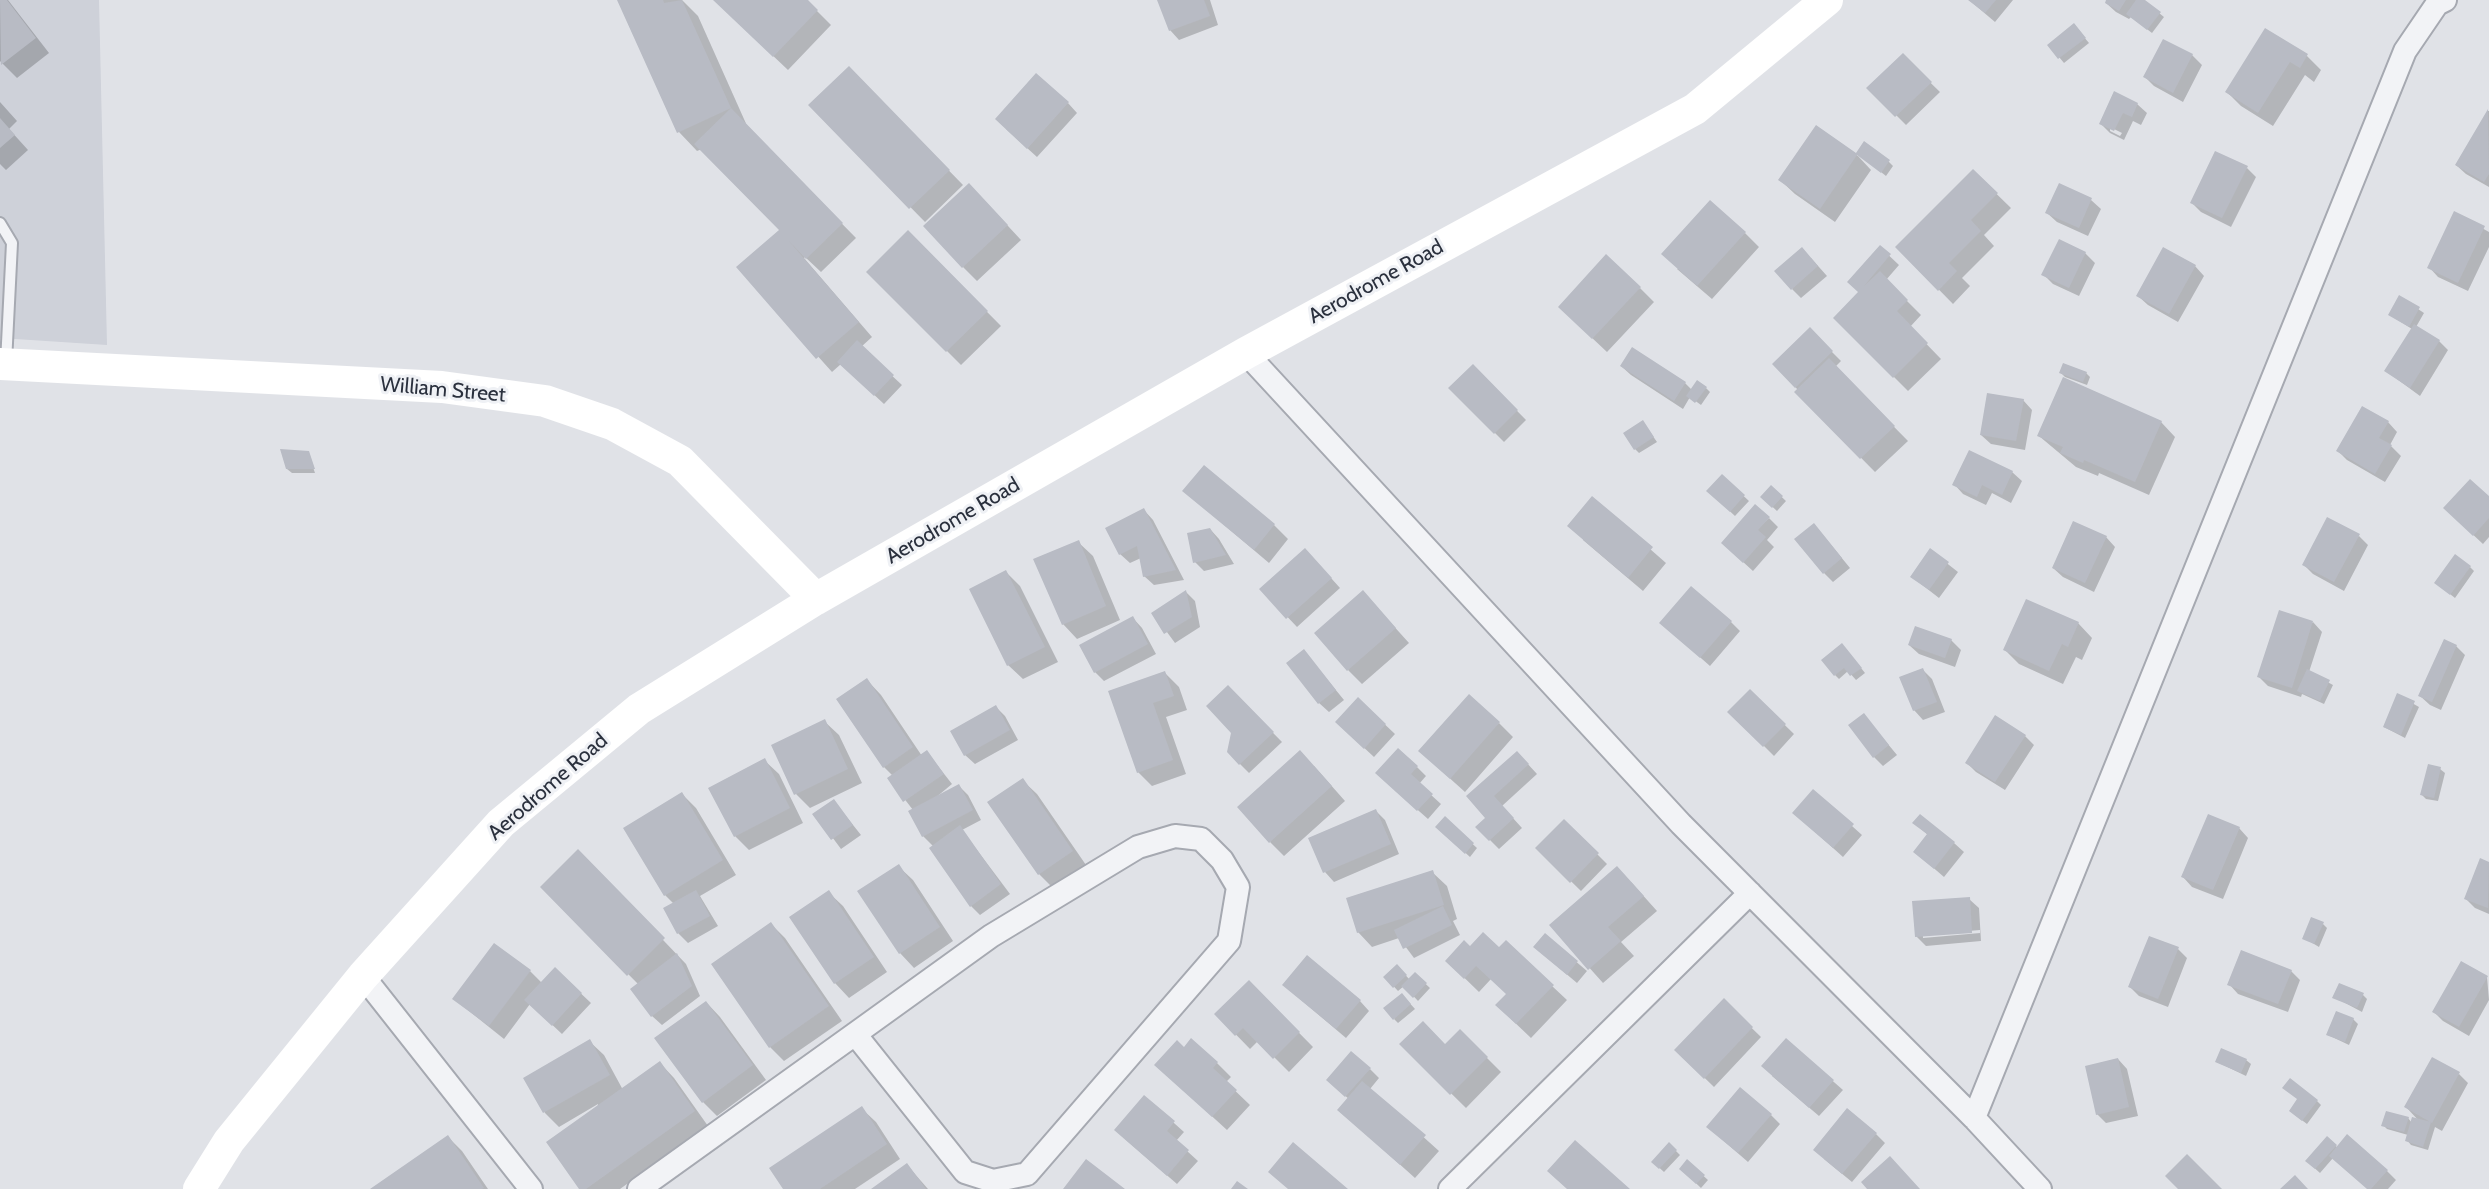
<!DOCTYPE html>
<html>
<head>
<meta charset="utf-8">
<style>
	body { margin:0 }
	canvas { display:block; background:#e0e2e7 }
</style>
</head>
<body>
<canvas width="2489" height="1189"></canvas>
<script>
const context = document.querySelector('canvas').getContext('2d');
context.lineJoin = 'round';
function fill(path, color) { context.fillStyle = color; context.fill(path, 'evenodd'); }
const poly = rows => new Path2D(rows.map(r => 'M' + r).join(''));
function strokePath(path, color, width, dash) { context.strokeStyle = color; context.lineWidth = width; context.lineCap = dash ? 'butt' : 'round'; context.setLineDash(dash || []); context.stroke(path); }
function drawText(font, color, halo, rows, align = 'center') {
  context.font = font + ' Cabin,sans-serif'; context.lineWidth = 6; context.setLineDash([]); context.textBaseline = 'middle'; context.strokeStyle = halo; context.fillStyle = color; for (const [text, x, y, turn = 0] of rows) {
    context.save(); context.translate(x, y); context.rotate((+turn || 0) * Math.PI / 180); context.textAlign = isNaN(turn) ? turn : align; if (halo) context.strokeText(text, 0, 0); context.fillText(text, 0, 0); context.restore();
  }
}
fill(poly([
	[0,0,99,0,107,345,0,338]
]), '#ced1d9');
fill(poly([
	[0,0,8,0,49,53,17,78,0,61],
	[618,0,682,0,698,16,748,128,856,238,821,272,805,257,804,258,872,337,861,347,902,385,884,404,841,364,832,372,738,267,781,230,702,149,697,151,679,132],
	[714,0,806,0,831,25,788,70],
	[1159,0,1210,0,1218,25,1179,40,1170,30],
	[1969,0,2013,0,1995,22],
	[2108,0,2143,0,2164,17,2152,33,2131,17,2129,19,2116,12,2106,3],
	[2078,30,2089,43,2064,63,2049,45],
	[2265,30,2307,56,2321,70,2314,82,2305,75,2273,126,2241,106,2227,92],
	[1902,55,1940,92,1906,125,1869,88],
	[2192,55,2202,65,2183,102,2154,86,2145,77],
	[849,68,963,185,925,222,810,105],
	[0,102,17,121,9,129,28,150,6,170,0,164],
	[1068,103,1077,113,1037,157,1006,129],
	[2137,104,2147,113,2141,125,2133,121,2124,140,2110,133,2101,124],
	[2110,127,2122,133,2120,136,2110,131],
	[2488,111,2489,111,2489,187,2466,174,2456,165],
	[1817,127,1858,156,1871,170,1835,222,1795,194,1780,180],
	[1862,157,1889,162,1893,166,1886,176],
	[2247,168,2256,177,2231,227,2201,212,2191,202],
	[1973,171,2011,208,1984,235,1994,246,1962,278,1970,286,1953,304,1897,247],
	[2060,185,2091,200,2101,209,2088,236,2057,222,2047,213],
	[983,199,1021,240,977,281,963,267],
	[2455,213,2489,232,2489,247,2468,291,2438,277,2429,267],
	[908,232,1001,326,961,365,868,272],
	[1745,233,1759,247,1712,299,1677,269],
	[1880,247,1899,265,1886,280,1921,315,1910,327,1941,359,1908,391,1835,318,1860,293],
	[2085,253,2095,263,2079,296,2053,284,2043,274],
	[1811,258,1827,276,1801,298,1792,289],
	[2195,266,2204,276,2178,322,2148,305,2138,296],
	[1640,288,1654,302,1607,352,1574,321],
	[2400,297,2424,313,2416,327,2439,341,2448,350,2420,396,2386,371,2412,329,2390,315],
	[1810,330,1841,361,1835,367,1908,441,1875,472,1796,392,1798,390,1774,364],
	[1473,366,1526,420,1504,442,1450,388],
	[1621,366,1685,383,1692,390,1706,388,1710,392,1701,405,1690,397,1683,409,1631,375],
	[2061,373,2086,373,2090,377,2087,385,2065,377],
	[2023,400,2032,410,2025,450,1991,444,1981,435],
	[1643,422,1657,442,1639,453,1635,449],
	[2161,422,2175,437,2149,495,2099,473,2098,476,2076,467,2039,436],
	[2388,422,2397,432,2390,445,2401,456,2385,482,2347,460,2338,451],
	[308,452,315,473,292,473,287,469],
	[2012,472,2022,481,2011,503,1992,493,1986,505,1963,494,1954,484],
	[1722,476,1749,501,1735,516,1708,491],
	[1771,487,1786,501,1777,511,1762,497],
	[1184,491,1274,525,1288,539,1269,563],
	[1592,498,1666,563,1643,591,1583,540],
	[2489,498,2489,537,2483,544,2454,517],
	[1144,510,1153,520,1184,580,1154,585,1144,576,1141,558,1130,563,1120,554],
	[1769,518,1778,527,1767,540,1774,547,1753,571,1732,552],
	[1210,529,1219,539,1234,564,1204,571,1195,562],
	[1823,535,1850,568,1833,582,1824,573],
	[2359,536,2368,545,2344,591,2313,574,2304,565],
	[2106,537,2115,547,2094,592,2063,577,2053,568],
	[1078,542,1093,556,1120,620,1077,639,1063,624],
	[1930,550,1958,572,1939,598,1912,577],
	[1314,559,1340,588,1297,627,1261,589],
	[2470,567,2474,571,2455,598,2441,587],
	[1006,572,1020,586,1058,662,1023,679,1008,665],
	[1186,592,1195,601,1200,627,1175,643,1153,613],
	[1363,592,1409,643,1362,684,1348,670],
	[1133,618,1142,628,1156,654,1104,681,1095,672],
	[1731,622,1740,631,1710,666,1661,623],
	[2313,622,2322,632,2309,672,2333,685,2324,704,2302,694,2301,697,2268,686,2259,677],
	[2078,623,2092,638,2082,660,2076,657,2063,684,2019,664,2005,650],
	[1951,640,1961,650,1955,667,1919,654,1909,645],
	[2456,646,2465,655,2441,710,2430,705,2420,696],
	[1846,649,1865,673,1856,680,1848,671,1839,679,1835,675],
	[1304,651,1344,700,1329,712,1319,703],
	[1923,670,1932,679,1945,712,1923,720,1914,710],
	[1165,673,1179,687,1187,710,1166,717,1186,774,1152,786,1138,772,1110,692],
	[867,680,881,695,922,756,927,752,952,784,934,799,959,786,968,795,981,820,962,830,1010,894,980,915,971,906,933,846,923,836,913,810,889,779,893,776,884,767],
	[1228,687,1282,742,1249,773,1228,752,1233,733],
	[1750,691,1794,734,1774,756,1730,712],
	[2398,695,2419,707,2405,738,2384,727],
	[1358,699,1395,734,1374,757,1346,731],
	[996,707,1005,716,1018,740,975,764,965,755],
	[1864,715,1897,755,1883,766,1874,757],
	[824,721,839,735,862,783,810,808,796,794],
	[1499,723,1513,737,1465,792,1435,765],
	[2025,736,2034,745,2005,790,1976,772,1966,762],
	[764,760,779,774,803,823,749,850,735,836],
	[1526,762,1537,774,1502,806,1522,828,1499,849,1490,840,1487,818,1468,797],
	[1314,766,1345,801,1284,856,1270,842],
	[1417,767,1426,776,1419,784,1441,804,1428,819,1386,782],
	[2440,769,2445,773,2438,801,2426,799,2422,795],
	[1022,780,1037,794,1086,865,1053,888,1039,874],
	[1813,791,1862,835,1843,857,1804,822],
	[682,794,696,808,736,875,700,896,718,926,688,943,678,933,674,904,665,895],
	[834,801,861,835,841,849,815,814],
	[1376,811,1385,820,1399,854,1334,882,1325,872],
	[1445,819,1477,848,1470,857,1437,827],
	[1564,821,1607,864,1581,891,1537,848],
	[1914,823,1954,843,1964,852,1944,877,1915,852,1928,835],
	[2239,828,2248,838,2223,899,2192,887,2183,877],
	[578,851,686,964,700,996,662,1025,652,1016,638,984,542,887],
	[2481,860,2489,864,2489,914,2475,908,2466,899],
	[898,866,913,880,953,941,914,968,900,953,859,892],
	[1432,872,1447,886,1457,919,1453,921,1460,935,1414,958,1399,938,1372,947,1358,932],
	[1631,882,1657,911,1621,942,1634,956,1603,983,1551,925],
	[828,892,843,906,887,972,849,998,835,983,791,917],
	[1969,899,1979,908,1981,941,1926,946,1916,936],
	[1980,930,1980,933,1923,938,1923,935],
	[771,924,785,938,842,1021,784,1061,770,1047],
	[2323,924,2327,928,2319,947,2304,938],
	[1545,935,1587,971,1577,983,1545,956],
	[1470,948,1499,949,1552,986,1567,1000,1531,1038,1511,1019,1507,994,1491,979,1479,992,1447,961],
	[2178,949,2187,958,2168,1007,2139,996,2130,987],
	[1397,966,1410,980,1415,974,1430,988,1418,1001,1404,986,1398,991,1385,977],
	[555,969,591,1003,562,1034,530,1004,504,1039,454,999,530,971,542,983],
	[2291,971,2300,980,2288,1012,2238,994,2229,984],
	[2487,977,2489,1000,2469,1036,2443,1021,2434,1012],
	[1249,982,1313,1047,1289,1072,1258,1041,1250,1049,1216,1014],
	[1294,994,1360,1001,1369,1011,1346,1038],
	[2363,995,2367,999,2362,1012,2334,997],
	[1406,999,1415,1009,1398,1023,1394,1019],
	[1724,1001,1761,1037,1714,1087,1676,1050],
	[706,1002,720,1017,766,1080,717,1116,703,1102],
	[2353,1019,2358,1024,2349,1045,2328,1035],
	[1460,1031,1501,1072,1466,1108,1401,1044,1445,1046],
	[1786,1040,1843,1090,1819,1116,1772,1076],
	[589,1041,604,1055,623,1090,660,1063,674,1078,708,1126,620,1189,581,1189,598,1104,559,1127,545,1113,525,1078],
	[1184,1049,1217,1063,1231,1077,1226,1082,1250,1105,1227,1130,1171,1079],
	[2118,1059,2127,1069,2138,1116,2106,1123,2097,1114],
	[2246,1060,2251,1064,2246,1076,2217,1062],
	[1370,1069,1379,1078,1370,1089,1439,1151,1415,1178,1339,1110,1349,1099,1337,1089],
	[2459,1074,2468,1083,2442,1131,2435,1127,2428,1150,2411,1145,2407,1140,2408,1135,2387,1129,2383,1125,2408,1118,2412,1123,2419,1121,2406,1107],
	[1145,1097,1184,1132,1176,1141,1198,1161,1177,1184,1125,1139],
	[2298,1100,2317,1101,2321,1105,2307,1124,2295,1115],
	[861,1108,876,1122,900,1159,855,1189,785,1189],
	[1771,1115,1780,1124,1748,1162,1718,1136],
	[1876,1134,1885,1143,1852,1182,1824,1159],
	[448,1137,462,1151,488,1189,372,1189],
	[2327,1138,2338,1148,2387,1171,2396,1180,2388,1189,2368,1189,2333,1158,2320,1173,2311,1165],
	[1669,1144,1680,1155,1664,1172,1653,1162],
	[1687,1161,1708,1180,1701,1188,1681,1169],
	[907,1165,928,1189,874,1189]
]), '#0003');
fill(poly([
	[0,0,7,0,36,38,1,65],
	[617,0,663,0,664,3,682,0,731,108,843,223,806,259,788,240,859,322,816,359,736,267,779,230,694,144,731,108,677,133],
	[713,0,808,0,818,10,773,57],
	[1157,0,1204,0,1210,16,1169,31],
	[1968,0,1996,0,1985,13],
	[2106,0,2126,0,2119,11,2105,3],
	[2136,0,2145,0,2161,12,2147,30,2126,14],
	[2074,23,2086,38,2058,59,2047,45],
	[2265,28,2308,54,2300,68,2290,62,2258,113,2225,92],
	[2163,39,2193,54,2173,93,2143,77],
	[1903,53,1932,82,1895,117,1866,88],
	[849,66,950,170,909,209,808,105],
	[1036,73,1069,102,1027,149,995,119],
	[2114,91,2138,103,2132,117,2123,113,2114,131,2099,124],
	[2488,109,2489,174,2484,182,2455,165],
	[0,118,15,135,0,148],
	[1816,125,1856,153,1864,141,1890,160,1881,173,1857,155,1820,209,1778,180],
	[2215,151,2248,166,2222,218,2190,203],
	[1973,169,1998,193,1971,220,1981,231,1949,263,1957,271,1938,291,1895,247],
	[969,183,1008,225,962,268,923,226],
	[2059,183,2092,198,2079,228,2045,213],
	[1710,200,1746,232,1697,286,1661,254],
	[2454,211,2485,226,2458,283,2427,268],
	[908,230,988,311,946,352,866,272],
	[2059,239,2086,252,2069,288,2041,275],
	[1880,245,1891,254,1864,286,1880,271,1908,300,1897,311,1928,343,1893,378,1833,318,1858,292,1847,282],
	[1802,247,1818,266,1791,290,1774,271],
	[2163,247,2196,265,2169,314,2136,296],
	[1606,254,1641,287,1592,339,1558,307],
	[2399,295,2420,307,2409,327,2388,315],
	[2414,324,2440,340,2410,388,2384,371],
	[1810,327,1833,351,1795,388,1772,364],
	[857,340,894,375,874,396,837,362],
	[1632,347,1686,382,1674,401,1620,366],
	[1829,358,1895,426,1860,459,1794,392],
	[2063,363,2087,372,2083,382,2059,373],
	[1473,364,1518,410,1494,434,1448,388],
	[2063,377,2162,421,2135,482,2084,460,2083,463,2060,453,2063,447,2037,436],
	[1697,380,1707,387,1695,403,1686,396],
	[1987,393,2024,399,2016,441,1980,435],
	[2362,406,2389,421,2379,438,2392,445,2375,474,2336,451],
	[1643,420,1654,437,1634,450,1623,433],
	[280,449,309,451,315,469,286,469],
	[1969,450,2013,471,2002,495,1982,485,1977,497,1952,485],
	[1204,465,1275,524,1254,550,1182,491],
	[1722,474,1745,495,1730,512,1706,491],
	[2470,479,2489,496,2489,518,2473,536,2443,508],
	[1771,485,1783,496,1772,508,1760,497],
	[1592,496,1653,547,1628,578,1567,526],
	[1755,504,1770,517,1758,530,1766,537,1743,563,1721,543],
	[1144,508,1176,570,1143,577,1137,546,1119,555,1105,528],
	[2327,517,2360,534,2334,582,2302,565],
	[2073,521,2107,536,2085,583,2052,568],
	[1814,523,1842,558,1823,574,1794,539],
	[1210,528,1226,555,1193,563,1187,533],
	[1079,540,1106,606,1062,625,1033,559],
	[1305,548,1332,578,1286,619,1259,589],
	[1930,548,1949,562,1929,590,1910,577],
	[2455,554,2471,566,2450,595,2434,583],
	[1006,570,1045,647,1007,666,969,589],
	[1691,586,1732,621,1700,658,1659,623],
	[1186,590,1192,617,1164,634,1151,613],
	[1363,590,1396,628,1347,671,1314,633],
	[2026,599,2079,622,2068,647,2062,644,2049,671,2003,650],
	[2279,610,2313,621,2292,688,2257,677],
	[1133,616,1148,644,1094,673,1079,645],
	[1915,626,1952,639,1945,658,1908,645],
	[2444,639,2457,645,2432,702,2418,696],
	[1842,643,1862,668,1850,676,1844,668,1834,676,1821,660],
	[1304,649,1336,690,1318,704,1286,663],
	[1923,668,1937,702,1913,711,1899,677],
	[2307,669,2330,680,2320,701,2297,691],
	[1165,671,1174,696,1153,703,1173,760,1137,773,1108,691],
	[867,678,913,747,883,768,836,699],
	[1228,685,1274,732,1239,765,1227,752,1231,733,1206,706],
	[1750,689,1786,724,1763,747,1727,712],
	[2397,693,2415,701,2401,735,2383,727],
	[1469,694,1500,722,1450,779,1418,751],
	[1358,697,1386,724,1364,749,1335,722],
	[996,705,1010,730,964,756,950,731],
	[1864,713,1889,745,1873,758,1848,725],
	[1995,715,2026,735,1995,782,1965,763],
	[825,719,848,769,794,795,771,745],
	[1398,748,1418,766,1411,774,1433,794,1417,811,1375,773],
	[927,750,944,774,903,802,887,778],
	[1300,750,1332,786,1269,843,1237,807],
	[1517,751,1529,764,1494,796,1514,818,1489,841,1475,827,1485,818,1466,796],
	[765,758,790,808,734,837,708,788],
	[2428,764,2441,767,2434,798,2420,795],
	[1023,778,1073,851,1038,875,987,802],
	[959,784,973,810,922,837,908,811],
	[1813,789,1854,824,1833,848,1792,813],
	[682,792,723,860,664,896,623,828],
	[834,799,853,825,831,840,812,814],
	[1376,809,1391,844,1323,873,1308,838],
	[1920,814,1955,842,1934,869,1913,852,1927,834,1912,823],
	[2208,814,2240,827,2213,890,2181,877],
	[1445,816,1474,843,1465,854,1435,827],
	[1564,819,1599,853,1570,883,1535,848],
	[960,825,1001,884,970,907,929,848],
	[578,849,665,938,627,976,540,887],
	[2480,858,2489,862,2488,908,2464,899],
	[899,864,940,927,899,954,857,891],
	[1617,866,1644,896,1608,927,1621,941,1588,970,1549,925],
	[1433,870,1444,905,1357,933,1346,898],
	[696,890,710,916,677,934,663,908],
	[829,890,874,957,834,984,789,917],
	[1970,897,1972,933,1915,937,1912,901],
	[1443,906,1452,925,1403,949,1394,930],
	[2311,917,2324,922,2314,944,2302,939],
	[771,922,829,1006,769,1048,711,964],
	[1483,932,1499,947,1506,940,1554,985,1516,1024,1495,1005,1506,994,1476,966,1464,979,1445,961,1464,940,1470,946],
	[1545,933,1578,961,1567,975,1533,947],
	[2149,936,2179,947,2158,999,2128,987],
	[494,943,531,970,489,1026,452,999],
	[2241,950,2292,970,2278,1004,2227,985],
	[677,953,692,986,651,1017,630,989],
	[1307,955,1361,1000,1336,1029,1282,985],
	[2461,961,2488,976,2459,1027,2432,1012],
	[1397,964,1407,975,1393,988,1383,977],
	[555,967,582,993,552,1026,524,1000],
	[1415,972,1427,983,1413,998,1401,986],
	[1249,980,1300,1032,1273,1059,1243,1028,1235,1036,1214,1014],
	[2339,983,2364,993,2357,1008,2332,998],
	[1402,993,1411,1004,1393,1020,1383,1008],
	[1724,998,1753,1027,1704,1079,1674,1050],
	[706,1001,753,1065,702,1103,654,1038],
	[2336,1011,2354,1018,2345,1042,2326,1035],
	[1423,1021,1445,1044,1460,1029,1488,1057,1450,1095,1399,1044],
	[1191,1038,1218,1062,1213,1068,1237,1090,1212,1117,1154,1065,1177,1040,1184,1047],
	[1786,1038,1834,1080,1809,1108,1761,1066],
	[590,1039,610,1075,543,1113,523,1078],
	[2221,1048,2247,1059,2241,1073,2215,1062],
	[1351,1051,1371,1068,1345,1097,1326,1080],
	[2432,1057,2460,1072,2432,1123,2404,1107],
	[2118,1058,2129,1107,2096,1115,2085,1066],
	[660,1061,695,1111,586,1189,579,1189,546,1142],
	[2290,1078,2318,1100,2302,1121,2289,1111,2297,1099,2282,1088],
	[1362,1081,1426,1135,1400,1165,1337,1110],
	[1740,1087,1772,1114,1738,1153,1706,1127],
	[1144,1095,1175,1121,1167,1131,1189,1150,1167,1176,1114,1130],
	[862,1106,887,1144,820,1189,783,1189,769,1168],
	[1847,1108,1877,1133,1842,1174,1813,1150],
	[2386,1111,2409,1117,2404,1132,2381,1126],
	[2412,1117,2431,1122,2423,1147,2405,1141],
	[2347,1134,2388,1170,2371,1189,2367,1189,2329,1156],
	[448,1135,484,1188,482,1189,370,1189],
	[2327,1136,2337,1145,2315,1169,2305,1161],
	[1575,1140,1630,1189,1567,1189,1547,1171],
	[1293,1142,1348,1189,1288,1189,1268,1172],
	[1669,1142,1677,1150,1659,1169,1651,1162],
	[2187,1154,2222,1189,2178,1189,2165,1176],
	[1890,1156,1920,1189,1867,1189,1861,1182],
	[1086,1159,1125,1189,1063,1189],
	[1687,1159,1705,1175,1696,1184,1679,1169],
	[907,1163,926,1189,871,1189],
	[2295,1175,2308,1189,2280,1189],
	[1237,1181,1248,1189,1231,1189]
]), '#b8bbc4');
const lane = poly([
	[0,223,12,243,6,363]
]);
const street = poly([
	[1246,353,1681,824,1974,1118,2040,1189],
	[363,976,531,1189],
	[1974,1118,2405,51,2437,4,2445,0],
	[639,1189,855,1034,991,936,1138,847,1175,836,1201,839,1222,860,1238,887,1229,941,1027,1174,993,1181,965,1172,855,1034],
	[1450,1189,1750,893]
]);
strokePath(lane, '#a6a9b1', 14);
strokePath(street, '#a6a9b1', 26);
strokePath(lane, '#f2f3f6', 10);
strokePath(street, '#f2f3f6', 22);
strokePath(poly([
	[0,364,442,387,545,401,612,424,680,461,816,599],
	[199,1189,229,1141,363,976,501,823,639,709,816,599,1246,353,1695,109,1827,0]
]), '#fff', 32);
drawText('21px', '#2a303d', '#eff1f5', [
	["Aerodrome Road",1376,282,-29],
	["William Street",443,390,5],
	["Aerodrome Road",953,521,-30],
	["Aerodrome Road",548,787,-41]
]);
</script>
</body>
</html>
